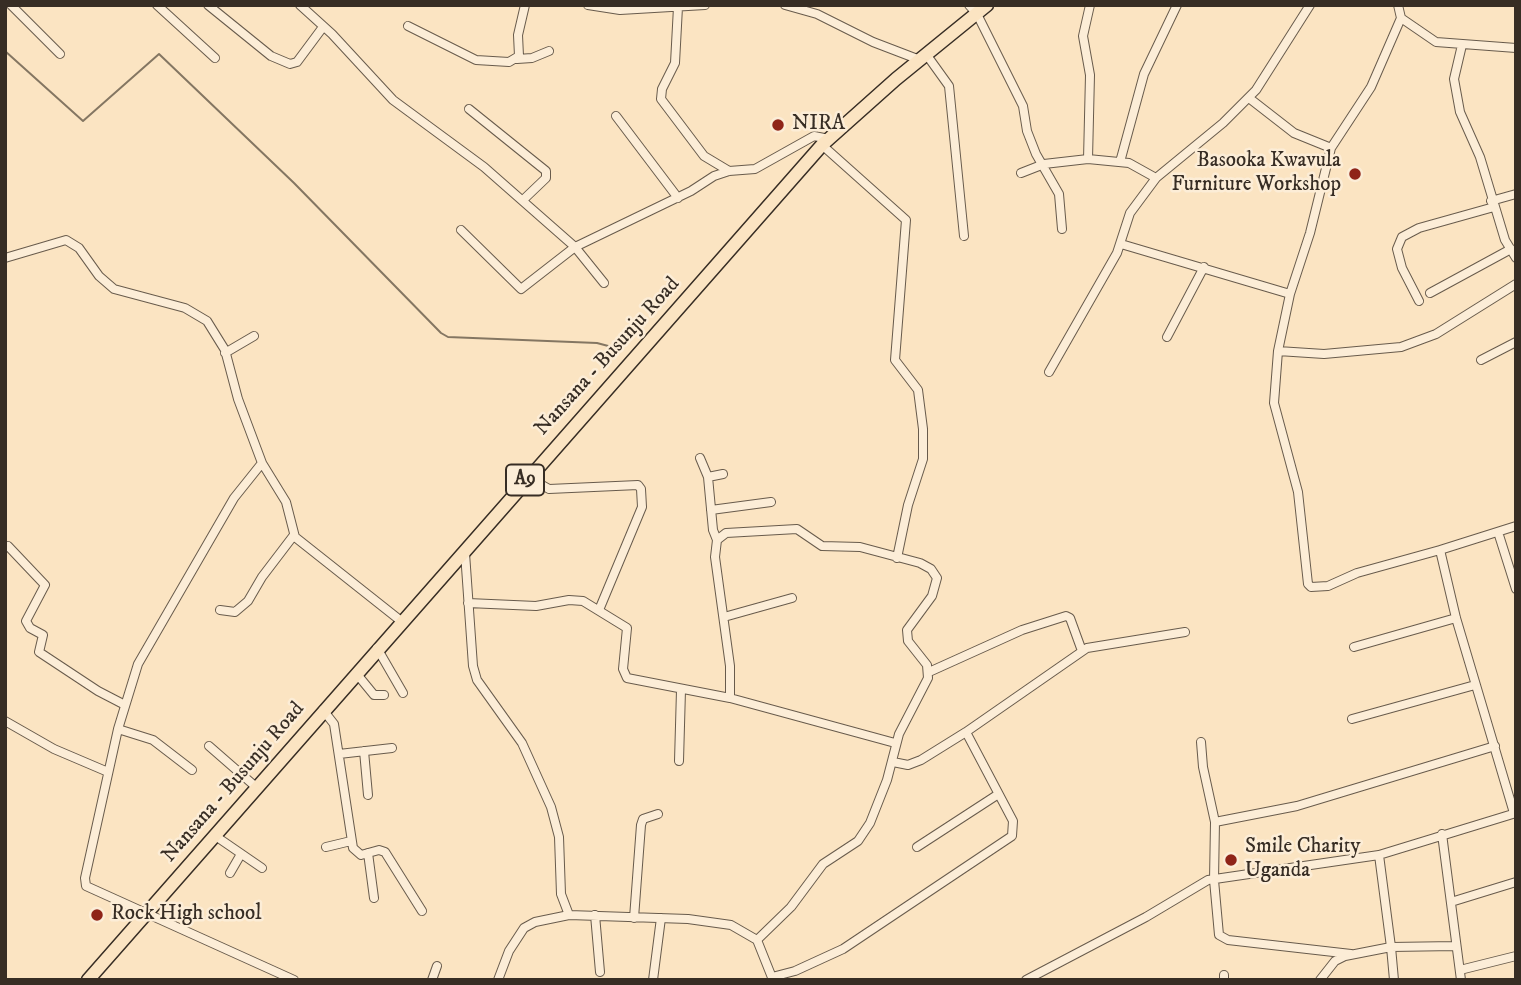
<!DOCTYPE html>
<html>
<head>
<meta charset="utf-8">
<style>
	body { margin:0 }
	#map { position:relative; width:1521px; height:985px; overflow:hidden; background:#fbe4c2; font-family:"IM FELL DW Pica",serif }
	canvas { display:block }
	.frame { position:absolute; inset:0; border:7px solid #372d24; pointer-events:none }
</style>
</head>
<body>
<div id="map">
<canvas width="1521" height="985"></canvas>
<div class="frame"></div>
</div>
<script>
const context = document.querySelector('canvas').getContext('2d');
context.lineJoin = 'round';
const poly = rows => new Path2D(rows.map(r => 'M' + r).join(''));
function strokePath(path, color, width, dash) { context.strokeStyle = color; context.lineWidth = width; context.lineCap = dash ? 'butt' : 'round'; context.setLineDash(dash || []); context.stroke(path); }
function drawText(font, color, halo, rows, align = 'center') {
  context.font = font + ' "IM FELL DW Pica",serif'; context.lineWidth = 5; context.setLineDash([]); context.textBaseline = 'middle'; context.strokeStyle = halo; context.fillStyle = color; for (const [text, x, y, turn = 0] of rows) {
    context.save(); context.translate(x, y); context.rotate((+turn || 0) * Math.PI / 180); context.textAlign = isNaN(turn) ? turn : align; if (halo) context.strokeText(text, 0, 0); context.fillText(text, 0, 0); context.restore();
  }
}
strokePath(poly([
	[5,51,83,121,159,54,294,183,441,333,448,337,597,343,612,347]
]), '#847662', 2);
const minor = poly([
	[11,5,60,54],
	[157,5,215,58],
	[208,5,271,56,290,64,297,62,323,27],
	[300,5,332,34,393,100,484,167,575,247,691,191,714,176,729,171,755,169,814,136,829,139],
	[588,5,620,10,705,5],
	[785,5,817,14,873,42,920,60],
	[969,5,977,14,1023,106,1027,131,1036,154,1059,194,1062,229],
	[1398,5,1401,18,1371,87,1331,148,1310,233,1290,294,1278,351,1274,403,1298,492,1308,584,1311,587,1328,586,1357,573,1440,550,1456,618,1514,813],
	[678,7,675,63,662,89,661,99,704,156,729,171],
	[1401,18,1436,42,1516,48],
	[408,26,476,60,509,62,519,56,518,35,525,5],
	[1462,45,1454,79,1460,112,1480,157,1505,240,1516,258],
	[926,54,949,86,964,236],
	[517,59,532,58,549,51],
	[1249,98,1294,133,1331,148],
	[469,109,546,171,546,178,523,200],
	[616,116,678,198],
	[822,145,906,220,895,360,918,390,923,429,923,459,908,505,897,558],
	[1088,159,1090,75,1083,36,1090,5],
	[1120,162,1144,74,1177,5],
	[1021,173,1044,164,1088,159,1129,163,1156,178,1130,213,1117,253,1049,372],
	[1156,178,1223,123,1256,90,1310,5],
	[1491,201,1516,194],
	[461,230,521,289,575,247,604,283],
	[1121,244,1290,294],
	[5,258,66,240,79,248,99,276,114,289,185,308,207,321,225,350,238,399,262,463,286,502,295,537,401,621],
	[1430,293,1511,249],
	[1419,301,1402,268,1397,249,1402,237,1419,228,1494,207],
	[1167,337,1204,267],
	[1278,351,1324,354,1401,347,1436,334,1516,284],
	[225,353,254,336],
	[1481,360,1516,342],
	[700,458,708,477,713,530,717,540,715,557,730,666,730,698],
	[262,463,234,498,138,664,118,729,85,878,86,886,294,980],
	[528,477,549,489,638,485,641,489,642,507,599,610],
	[708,477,723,474],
	[711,510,771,502],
	[1498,532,1516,589],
	[717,540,726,533,797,529,822,546,860,547,920,563,931,569,937,578,932,596,907,630,908,641,927,665,928,678,899,734,887,780,870,823,858,841,823,864,791,907,757,940],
	[8,546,45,585,26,621,30,628,43,635,39,652,98,691,125,705],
	[1440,550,1516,526],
	[465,553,473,666,477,680,522,743,551,807,559,837,561,894,569,915,688,919,731,925,757,940,773,980],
	[468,603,536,606,569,600,583,601,627,628,623,669,627,678,730,698,895,743],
	[220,610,235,612,248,601,262,577,294,535],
	[724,617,792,598],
	[1354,647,1456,618],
	[377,648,403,693],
	[929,672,1022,630,1066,616,1070,618,1082,651],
	[356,673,374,695,384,695],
	[323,710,334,724,353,848,361,855,379,850,385,852,422,911],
	[1352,719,1475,685],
	[5,721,54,749,108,772],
	[118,729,153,740,192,770],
	[1201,742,1203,767,1215,822,1214,880,1219,935,1228,940,1351,954],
	[209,746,256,787],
	[364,751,368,795],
	[339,754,392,748],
	[679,761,681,690],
	[893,762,908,765,921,760,966,732],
	[1215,822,1297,806,1495,746],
	[1442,834,1461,980],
	[214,835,262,868],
	[326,847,351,841],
	[917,847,997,795],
	[368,853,374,898],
	[230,873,241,854],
	[1451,902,1516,882],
	[595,915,600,972],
	[634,918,641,825,643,819,658,814],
	[1460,970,1516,956],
	[772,977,795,971,843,949,1012,836,1013,821,966,732,1087,648,1185,632],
	[432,980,437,966],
	[498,980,509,951,524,928,535,922,569,915],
	[653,980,661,918],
	[1026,980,1146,917,1208,880,1379,855,1516,813],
	[1224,980,1224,975],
	[1320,980,1335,961,1345,956,1391,947,1379,855],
	[1394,980,1391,947,1455,946]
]);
const primary = poly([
	[88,980,822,145,896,79,987,5]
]);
strokePath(minor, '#685b4c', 10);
strokePath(primary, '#372d24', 15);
strokePath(minor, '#fcedd7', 8);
strokePath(primary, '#fbe4c2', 12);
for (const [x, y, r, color] of [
	[778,125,7,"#8f2418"],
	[1355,174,7,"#8f2418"],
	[1231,860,7,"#8f2418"],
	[97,915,7,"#8f2418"]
]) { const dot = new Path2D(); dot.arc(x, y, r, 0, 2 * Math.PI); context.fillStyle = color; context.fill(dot); strokePath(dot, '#fcedd7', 2.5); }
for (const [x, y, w] of [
	[525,480,38]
]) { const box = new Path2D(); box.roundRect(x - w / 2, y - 15.5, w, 31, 5); context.fillStyle = '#fcedd7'; context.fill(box); strokePath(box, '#372d24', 2); }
drawText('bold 19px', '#372d24', null, [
	["A9",525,480]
]);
drawText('21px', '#372d24', '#fcedd7', [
	["NIRA",792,125],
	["Basooka Kwavula",1341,162,"right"],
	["Furniture Workshop",1341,186,"right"],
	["Smile Charity",1245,848],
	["Uganda",1245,872],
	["Rock High school",111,915]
], 'left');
drawText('21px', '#372d24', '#fcedd7', [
	["Nansana - Busunju Road",608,357,-48],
	["Nansana - Busunju Road",234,783,-49]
]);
</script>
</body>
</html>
